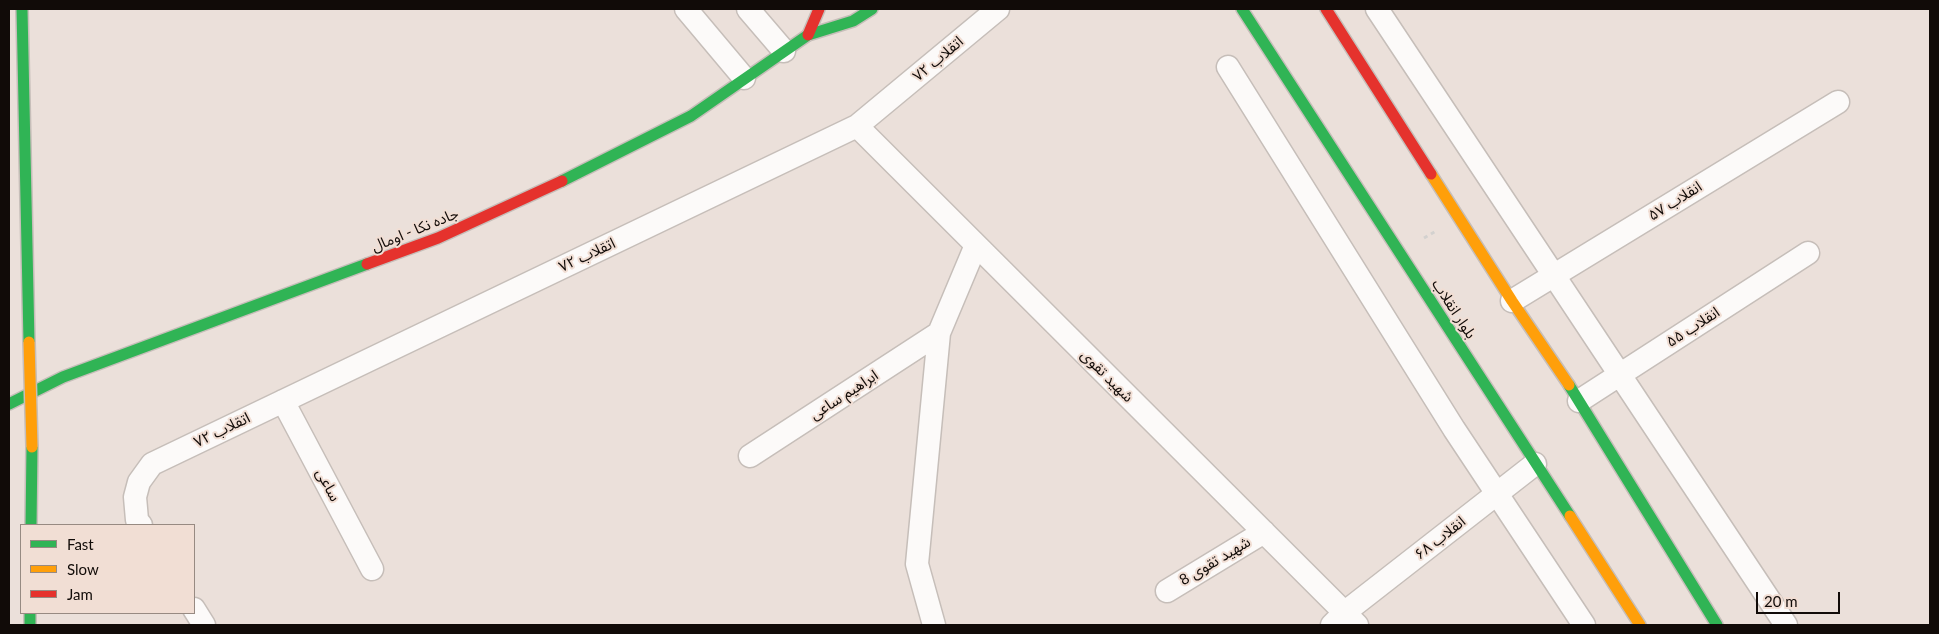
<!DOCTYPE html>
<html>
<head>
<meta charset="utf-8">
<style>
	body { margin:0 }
	#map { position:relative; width:1939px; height:634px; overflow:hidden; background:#ebe0da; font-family:Lato,sans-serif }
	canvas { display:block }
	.frame { position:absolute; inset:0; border:10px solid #110b08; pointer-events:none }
	.legend { position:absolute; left:20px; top:524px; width:175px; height:90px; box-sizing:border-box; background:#f1ded4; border:1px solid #978a82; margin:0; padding:6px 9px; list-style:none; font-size:15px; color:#110b08 }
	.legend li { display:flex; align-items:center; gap:10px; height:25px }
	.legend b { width:25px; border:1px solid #978a82 }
	.scale { position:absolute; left:1756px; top:592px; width:84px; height:22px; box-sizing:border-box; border:2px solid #110b08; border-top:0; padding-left:6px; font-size:15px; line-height:18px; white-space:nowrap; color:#110b08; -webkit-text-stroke:4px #f1ded4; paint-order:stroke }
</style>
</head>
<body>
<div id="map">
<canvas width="1939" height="634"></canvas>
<div class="frame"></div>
<ul class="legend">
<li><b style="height:6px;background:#30b455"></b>Fast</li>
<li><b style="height:6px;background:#ff9f0a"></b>Slow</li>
<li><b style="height:6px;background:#e5322d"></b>Jam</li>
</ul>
<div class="scale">20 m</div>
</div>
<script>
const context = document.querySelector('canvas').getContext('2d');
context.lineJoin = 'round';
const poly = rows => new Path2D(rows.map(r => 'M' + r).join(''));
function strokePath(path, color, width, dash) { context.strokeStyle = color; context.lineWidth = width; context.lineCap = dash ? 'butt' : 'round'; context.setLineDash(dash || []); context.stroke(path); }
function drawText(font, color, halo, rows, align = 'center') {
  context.font = font + ' Lato,"Noto Sans Arabic",sans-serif'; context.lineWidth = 4; context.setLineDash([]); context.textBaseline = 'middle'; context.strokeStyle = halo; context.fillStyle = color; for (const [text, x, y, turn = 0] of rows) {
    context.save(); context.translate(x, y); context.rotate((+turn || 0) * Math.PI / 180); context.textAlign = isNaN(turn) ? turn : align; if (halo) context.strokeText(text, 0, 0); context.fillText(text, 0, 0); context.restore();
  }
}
const street = poly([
	[686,9,744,78],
	[748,9,784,51],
	[1377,9,1786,625],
	[1228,67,1454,429,1584,625],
	[857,126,1357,625],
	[1512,301,1838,102],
	[283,401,372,569],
	[1579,401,1808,253],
	[750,456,939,333],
	[141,525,137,520,135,497,139,482,152,464,857,126,998,9],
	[1167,591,1264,532],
	[194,609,204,625],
	[934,625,917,564,939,333,976,245],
	[1332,625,1344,613,1535,464]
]);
const fast = poly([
	[22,9,29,342],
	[1242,9,1570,516],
	[562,181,691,116,808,35,853,21,872,9],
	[1569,385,1717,625],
	[9,404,63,377,367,264],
	[31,525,32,447],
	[30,613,30,625]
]);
const slow = poly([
	[1431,174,1512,301,1569,385],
	[1570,516,1640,625]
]);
const jam = poly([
	[1326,9,1431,174],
	[808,35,819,9],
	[367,264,438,238,562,181]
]);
strokePath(street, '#c6beb9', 25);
strokePath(fast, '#c6beb9', 14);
strokePath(slow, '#c6beb9', 14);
strokePath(jam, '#c6beb9', 14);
strokePath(poly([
	[1424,238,1436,231]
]), '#d3d1cf', 3, [4, 4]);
strokePath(street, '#fcfaf9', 22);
strokePath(fast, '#30b455', 11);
strokePath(slow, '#ff9f0a', 11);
strokePath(jam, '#e5322d', 11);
const slowBridge = poly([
	[29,342,32,447]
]);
strokePath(slowBridge, '#c6beb9', 14, []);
strokePath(slowBridge, '#ff9f0a', 11);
drawText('15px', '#110b08', '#f1ded4', [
	["اتقلاب ۷۲",938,59,-40],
	["انقلاب ۵۷",1675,201,-32],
	["جاده نکا - اومال",415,230,-22],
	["اتقلاب ۷۲",587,255,-25],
	["بلوار انقلاب",1454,309,57],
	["انقلاب ۵۵",1693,327,-33],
	["شهید تقوی",1107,376,45],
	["ابراهیم ساعی",844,395,-33],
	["اتقلاب ۷۲",222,430,-26],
	["ساعی",328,485,62],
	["انقلاب ۶۸",1440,538,-38],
	["شهید تقوی 8",1215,561,-31]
]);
</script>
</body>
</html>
